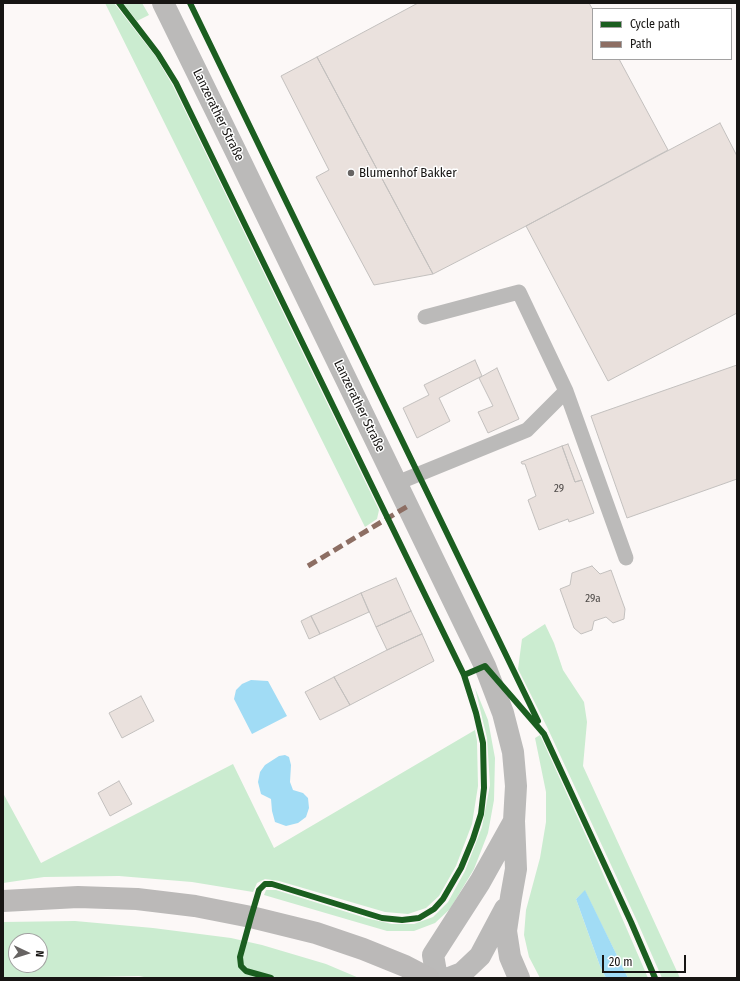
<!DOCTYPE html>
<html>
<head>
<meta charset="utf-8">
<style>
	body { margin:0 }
	#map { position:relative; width:740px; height:981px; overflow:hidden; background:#fcf8f7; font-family:"Fira Sans Condensed",sans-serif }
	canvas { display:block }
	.frame { position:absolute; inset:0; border:4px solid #171513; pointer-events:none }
	.legend { position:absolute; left:592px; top:8px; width:140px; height:52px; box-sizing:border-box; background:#fff; border:1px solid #a2a1a1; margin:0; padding:5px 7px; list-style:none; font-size:12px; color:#171513 }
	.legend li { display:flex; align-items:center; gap:8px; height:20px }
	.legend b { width:20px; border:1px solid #a2a1a1 }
	.north { position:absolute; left:8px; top:933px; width:40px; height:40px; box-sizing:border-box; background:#fff; border:1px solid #a2a1a1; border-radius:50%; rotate:94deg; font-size:11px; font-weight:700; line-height:16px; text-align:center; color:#171513 }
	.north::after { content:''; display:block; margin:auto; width:14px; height:18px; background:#676463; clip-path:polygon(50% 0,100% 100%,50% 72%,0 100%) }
	.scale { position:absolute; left:602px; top:955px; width:84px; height:18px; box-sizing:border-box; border:2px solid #171513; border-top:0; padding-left:5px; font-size:12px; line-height:14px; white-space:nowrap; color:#171513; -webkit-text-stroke:3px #fff; paint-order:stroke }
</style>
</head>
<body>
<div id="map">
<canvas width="740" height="981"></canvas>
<div class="frame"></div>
<ul class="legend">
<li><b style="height:5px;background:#1b5e20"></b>Cycle path</li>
<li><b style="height:5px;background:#8d6e63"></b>Path</li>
</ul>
<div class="north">N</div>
<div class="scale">20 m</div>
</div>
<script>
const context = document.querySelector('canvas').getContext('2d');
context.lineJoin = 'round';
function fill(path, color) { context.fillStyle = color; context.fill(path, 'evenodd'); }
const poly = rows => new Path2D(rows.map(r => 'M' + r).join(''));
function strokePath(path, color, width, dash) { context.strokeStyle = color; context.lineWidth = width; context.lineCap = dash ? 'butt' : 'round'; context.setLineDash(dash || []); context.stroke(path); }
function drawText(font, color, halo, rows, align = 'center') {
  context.font = font + ' "Fira Sans Condensed",sans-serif'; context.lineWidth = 3; context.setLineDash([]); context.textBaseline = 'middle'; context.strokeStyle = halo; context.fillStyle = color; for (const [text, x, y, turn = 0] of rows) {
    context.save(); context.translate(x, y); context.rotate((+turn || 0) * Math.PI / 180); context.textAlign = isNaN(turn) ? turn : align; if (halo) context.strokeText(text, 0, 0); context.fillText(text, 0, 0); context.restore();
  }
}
fill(poly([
	[105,3,114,3,156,57,173,86,379,510,377,519,365,527],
	[123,3,142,3,149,15,137,21],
	[545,624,554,643,563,670,584,702,587,722,583,766,680,978,662,978,637,921,548,729,518,669,522,639],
	[475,688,488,720,495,758,494,800,488,833,474,869,450,909,435,923,414,931,387,931,264,895,266,890,276,890,366,918,392,924,414,924,433,917,448,902,465,871,482,827,490,785,487,738],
	[475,730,477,741,478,786,472,824,456,866,439,896,426,908,408,914,385,912,279,881,265,879,257,883,253,892,192,882,119,876,44,877,3,883,3,793,41,863,233,764,274,848],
	[540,735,597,860,648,978,628,978,585,891,576,899,600,966,606,978,540,978,529,957,524,935,526,910,540,858,546,822,546,792,535,738],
	[75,921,153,928,231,938,262,945,326,964,359,978,149,978,139,976,52,978,3,978,3,922],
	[16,941,40,941,40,965,16,965]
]), '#cbecd0');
fill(poly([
	[251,680,268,681,287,716,252,734,234,699,236,690,242,684],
	[285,755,289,757,291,765,290,782,293,790,303,793,308,798,309,808,306,817,298,823,286,826,275,822,272,811,271,799,261,794,258,782,260,772,265,765,279,756],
	[585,890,628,978,606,978,600,966,576,899]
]), '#a1dcf5');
const building = poly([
	[418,3,589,3,593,10,593,59,619,59,668,150,526,226,433,274,317,57,418,3],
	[317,57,433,274,374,285,316,177,329,170,281,76,317,57],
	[720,123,737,156,737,313,608,381,526,226,720,123],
	[475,360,482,376,439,398,450,421,417,438,403,408,429,395,424,385,475,360],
	[737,365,737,479,627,518,591,416,737,365],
	[497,368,519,419,488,433,478,412,493,406,479,378,497,368],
	[568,444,582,480,575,482,562,446,568,444],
	[562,446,575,482,582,480,594,513,569,522,568,519,539,530,528,500,536,496,525,464,522,464,521,462,562,446],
	[592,566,600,574,611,570,625,609,624,619,613,623,606,617,594,621,592,630,581,634,574,628,560,589,570,585,572,573,592,566],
	[396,578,411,611,376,627,361,593,396,578],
	[361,593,369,612,320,634,311,616,361,593],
	[411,611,422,634,387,650,376,627,411,611],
	[311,616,320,634,309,639,301,621,311,616],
	[422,634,434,661,350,705,334,677,387,650,422,634],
	[334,677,350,705,320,720,305,692,334,677],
	[141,696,154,721,122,738,109,713,141,696],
	[119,781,132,804,110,816,98,793,119,781]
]);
fill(building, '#eae1dd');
strokePath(building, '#c3c0be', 1);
strokePath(poly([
	[566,391,626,558],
	[397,483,527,430,566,391,519,292,425,317]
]), '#bbbab9', 15);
strokePath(poly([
	[163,3,237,154,485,666,503,713,513,752,516,786,514,821,516,869,511,897,506,931,510,957,519,978],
	[437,978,433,955,480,882,514,821],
	[449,978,462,973,480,956,505,909]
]), '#bbbab9', 22);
strokePath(poly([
	[3,901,78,897,137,899,195,906,251,917,316,933,363,949,405,966,428,978]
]), '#bbb9b8', 22);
strokePath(poly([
	[308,566,408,506]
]), '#8d6e63', 5, [10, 5]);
strokePath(poly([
	[119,3,158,54,176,83,464,675],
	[190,3,538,721],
	[271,978,246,971,241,966,240,957,251,917,259,890,265,884,272,884,382,918,402,920,419,918,434,909,443,899,461,868,473,839,481,814,484,788,483,743,476,713,464,675,485,666,544,734,631,922,655,978]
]), '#1b5e20', 6);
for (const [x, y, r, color] of [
	[351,173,4,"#676463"]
]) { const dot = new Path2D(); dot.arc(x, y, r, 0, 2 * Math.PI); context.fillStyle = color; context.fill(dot); strokePath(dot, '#fff', 1.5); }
drawText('11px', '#4e4a48', null, [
	["29",559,489],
	["29a",593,599]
]);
drawText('13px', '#171513', '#fff', [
	["Lanzerather Straße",218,115,64],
	["Lanzerather Straße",359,406,64]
]);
drawText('13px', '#171513', '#fff', [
	["Blumenhof Bakker",359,173]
], 'left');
</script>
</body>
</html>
